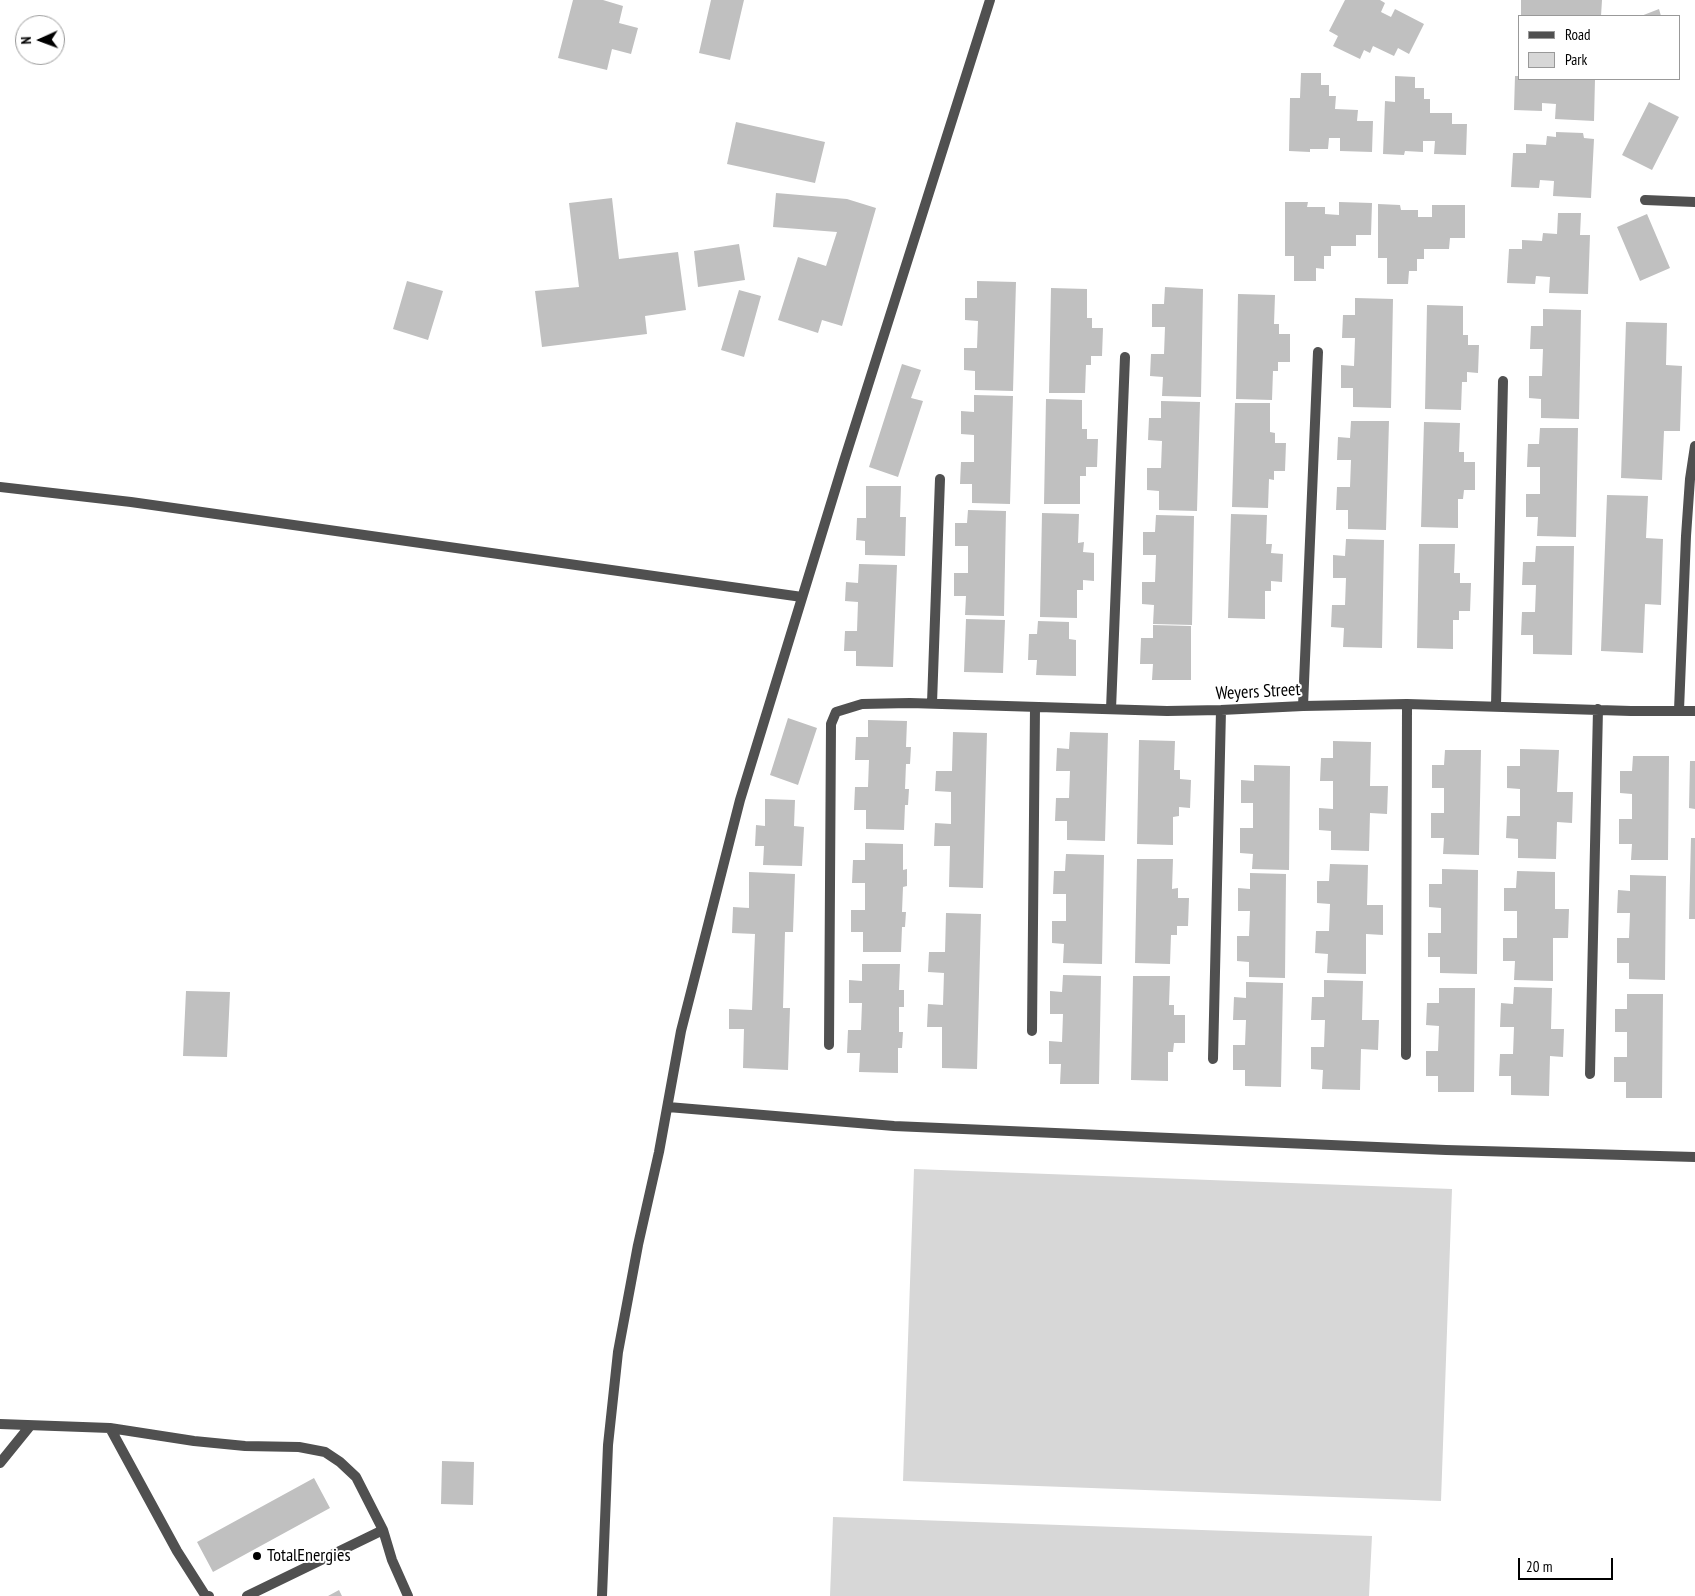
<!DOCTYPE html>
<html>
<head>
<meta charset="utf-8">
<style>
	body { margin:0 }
	#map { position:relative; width:1695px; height:1596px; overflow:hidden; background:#fff; font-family:"PT Sans Narrow",sans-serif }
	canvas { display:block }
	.legend { position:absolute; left:1518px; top:15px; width:162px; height:65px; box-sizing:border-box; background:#fff; border:1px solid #999; margin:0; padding:6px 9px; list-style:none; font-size:15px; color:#000 }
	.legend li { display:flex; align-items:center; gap:10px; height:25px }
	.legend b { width:25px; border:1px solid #999 }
	.north { position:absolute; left:15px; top:15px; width:50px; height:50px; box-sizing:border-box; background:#fff; border:1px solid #999; border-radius:50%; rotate:268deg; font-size:14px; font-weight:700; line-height:20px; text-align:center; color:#000 }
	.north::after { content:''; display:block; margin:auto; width:18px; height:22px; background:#000; clip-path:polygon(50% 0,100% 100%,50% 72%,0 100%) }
	.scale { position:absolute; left:1518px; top:1558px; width:95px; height:22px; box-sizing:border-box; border:2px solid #000; border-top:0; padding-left:6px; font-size:15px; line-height:18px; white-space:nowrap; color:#000; -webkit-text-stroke:4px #fff; paint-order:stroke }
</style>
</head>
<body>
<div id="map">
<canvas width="1695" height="1596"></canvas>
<ul class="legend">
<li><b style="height:6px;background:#505050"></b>Road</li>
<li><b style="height:14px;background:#d7d7d7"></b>Park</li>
</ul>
<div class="north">N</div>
<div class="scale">20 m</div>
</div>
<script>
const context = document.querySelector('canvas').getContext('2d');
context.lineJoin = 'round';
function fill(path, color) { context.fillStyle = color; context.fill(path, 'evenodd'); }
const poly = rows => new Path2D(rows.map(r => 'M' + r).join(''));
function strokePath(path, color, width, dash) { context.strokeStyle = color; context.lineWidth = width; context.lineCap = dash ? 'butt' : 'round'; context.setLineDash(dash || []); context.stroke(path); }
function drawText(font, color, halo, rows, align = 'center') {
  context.font = font + ' "PT Sans Narrow",sans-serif'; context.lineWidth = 4; context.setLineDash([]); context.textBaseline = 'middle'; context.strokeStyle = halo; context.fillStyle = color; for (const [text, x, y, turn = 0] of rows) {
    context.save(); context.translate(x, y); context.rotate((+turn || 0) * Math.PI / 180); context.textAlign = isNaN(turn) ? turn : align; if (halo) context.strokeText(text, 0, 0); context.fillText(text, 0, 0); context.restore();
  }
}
fill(poly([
	[914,1169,1452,1189,1441,1501,903,1481],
	[833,1517,1372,1536,1369,1596,830,1596]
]), '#d7d7d7');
fill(poly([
	[573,0,603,0,623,6,619,23,638,28,631,54,612,49,607,70,558,58],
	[711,0,744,0,730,60,699,53],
	[1345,0,1380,0,1385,3,1381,12,1391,17,1395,9,1424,24,1409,54,1398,48,1394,56,1373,46,1370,53,1364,50,1360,59,1333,46,1338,36,1329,31],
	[1521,0,1602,0,1601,16,1521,16],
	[1659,9,1661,16,1641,16],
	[1301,73,1321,73,1321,85,1329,85,1329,96,1336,96,1335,109,1358,110,1357,121,1373,121,1372,152,1340,151,1340,138,1329,138,1328,149,1310,149,1310,152,1289,151,1290,98,1300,98],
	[1395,76,1415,77,1415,88,1424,88,1424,99,1430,99,1430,113,1452,113,1452,124,1467,124,1466,155,1434,154,1435,141,1423,141,1423,152,1405,151,1404,155,1383,154,1385,101,1395,102],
	[1515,76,1519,76,1519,79,1595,79,1594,121,1555,119,1556,104,1542,103,1542,111,1514,110],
	[1649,102,1679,117,1652,170,1622,155],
	[736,122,825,142,815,183,727,164],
	[1556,132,1583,133,1584,138,1594,139,1591,198,1553,196,1554,181,1540,180,1539,188,1511,187,1513,153,1526,153,1526,144,1546,145,1547,136,1556,137],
	[776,193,847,199,876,208,842,326,822,320,818,333,778,320,798,257,826,266,837,232,773,227],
	[612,198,619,259,678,252,686,310,645,316,647,334,542,347,535,291,579,287,569,203],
	[1285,202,1308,202,1307,207,1325,207,1325,214,1339,215,1339,202,1372,203,1371,235,1356,235,1356,246,1331,246,1331,256,1324,256,1324,269,1316,268,1316,281,1294,281,1294,256,1285,256],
	[1378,204,1400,205,1401,210,1418,210,1418,217,1432,217,1432,205,1465,205,1465,238,1450,238,1449,249,1424,249,1424,259,1417,259,1417,271,1409,271,1408,284,1387,284,1387,258,1378,258],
	[1558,213,1581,213,1580,235,1590,235,1588,294,1549,293,1550,277,1536,276,1535,284,1507,283,1509,249,1522,249,1522,240,1542,241,1543,233,1557,234],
	[1647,214,1670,268,1640,281,1617,227],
	[739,244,745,280,698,287,694,251],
	[407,281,443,291,428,340,393,329],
	[977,281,1016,282,1013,391,975,390,975,371,964,370,964,348,977,348,978,321,965,320,965,298,977,298],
	[1165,287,1203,289,1201,397,1162,396,1163,377,1150,376,1151,354,1164,354,1165,327,1152,327,1152,304,1164,304],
	[1051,288,1087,289,1087,318,1092,318,1092,328,1103,328,1102,356,1091,356,1091,365,1086,365,1085,393,1049,393],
	[739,290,761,296,744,357,721,350],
	[1238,294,1275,295,1274,324,1279,324,1279,334,1290,334,1290,362,1278,362,1278,371,1273,371,1272,400,1236,399],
	[1355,298,1393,299,1391,408,1353,407,1353,388,1341,388,1341,365,1354,366,1355,338,1342,338,1343,315,1355,315],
	[1427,305,1463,306,1463,335,1468,335,1468,345,1479,345,1478,373,1467,372,1467,382,1462,382,1461,410,1425,409],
	[1543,309,1581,310,1579,419,1541,418,1541,399,1529,398,1529,376,1542,376,1543,349,1530,349,1531,326,1543,326],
	[1626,322,1667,323,1666,365,1682,366,1680,431,1664,431,1662,480,1621,478],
	[902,364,921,370,911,398,923,401,898,477,869,467],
	[974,395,1013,396,1010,504,972,503,972,484,960,484,961,462,974,462,974,435,961,434,961,411,974,412],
	[1046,399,1082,400,1082,429,1087,429,1087,439,1098,439,1097,467,1086,467,1086,476,1080,476,1080,504,1044,504],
	[1161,401,1200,402,1197,511,1159,510,1159,491,1147,490,1147,468,1161,468,1162,441,1148,440,1149,418,1161,418],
	[1235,403,1270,403,1270,432,1275,433,1275,443,1286,443,1285,471,1274,471,1274,480,1269,479,1268,508,1232,507],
	[1351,421,1389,421,1386,530,1348,529,1348,510,1336,510,1337,487,1350,487,1351,460,1337,460,1338,437,1350,438],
	[1424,422,1460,423,1459,452,1464,452,1464,462,1475,462,1475,490,1464,490,1463,499,1458,499,1458,528,1421,527],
	[1540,428,1578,428,1576,537,1537,536,1538,517,1526,517,1526,494,1540,494,1540,467,1527,467,1528,444,1539,444],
	[866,486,901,486,900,517,906,517,905,556,865,555,865,541,856,540,857,518,866,518],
	[1607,495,1648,496,1646,538,1663,539,1661,605,1645,604,1643,653,1601,651],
	[968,510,1006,511,1004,616,965,615,966,596,954,596,954,573,968,573,968,546,955,546,955,523,967,523],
	[1042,513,1079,514,1078,543,1084,542,1083,552,1094,553,1094,581,1083,580,1083,590,1077,590,1077,618,1040,617],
	[1231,514,1267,515,1266,544,1272,544,1271,553,1283,554,1282,582,1271,581,1271,591,1265,591,1265,619,1228,618],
	[1156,515,1194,516,1192,625,1153,624,1154,605,1142,604,1142,582,1155,582,1156,555,1143,555,1143,532,1155,532],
	[1346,539,1384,540,1382,648,1343,647,1344,628,1331,627,1332,605,1345,605,1346,578,1333,578,1333,555,1345,556],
	[1419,544,1455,544,1454,573,1460,573,1460,583,1471,583,1470,611,1459,611,1459,620,1453,620,1453,649,1417,648],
	[1536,546,1574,546,1572,655,1533,654,1533,635,1521,635,1522,612,1535,612,1536,585,1522,585,1523,562,1535,562],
	[859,564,897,565,893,667,856,666,856,651,844,651,845,631,857,631,858,602,845,601,846,582,858,583],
	[966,619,1005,620,1003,673,964,672],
	[1038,621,1069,622,1069,639,1076,640,1076,676,1036,675,1037,660,1028,660,1029,634,1037,634],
	[1153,625,1191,626,1191,680,1152,680,1153,664,1140,664,1141,638,1153,638],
	[788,718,817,728,798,785,770,775],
	[868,720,907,721,906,747,911,747,910,764,906,764,905,789,909,789,908,805,905,805,904,830,866,829,866,810,854,810,855,787,868,787,869,760,855,760,856,737,868,737],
	[953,732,987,733,983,888,949,887,950,846,934,846,935,823,951,824,951,792,935,791,936,771,952,771],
	[1070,732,1108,733,1105,841,1067,840,1067,821,1055,821,1056,798,1069,798,1070,771,1056,771,1057,748,1069,749],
	[1139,740,1175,741,1174,770,1180,770,1180,779,1191,780,1190,808,1179,807,1179,816,1173,817,1173,845,1137,844],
	[1333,741,1371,742,1370,786,1388,786,1387,814,1370,813,1369,851,1331,850,1331,831,1319,830,1319,808,1333,809,1333,781,1320,781,1321,758,1333,758],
	[1520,749,1559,750,1557,792,1573,792,1572,823,1557,822,1556,859,1518,858,1518,839,1506,838,1507,816,1520,816,1520,789,1507,788,1507,766,1520,766],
	[1445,750,1481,750,1479,855,1443,854,1444,838,1431,838,1431,813,1444,813,1444,788,1432,788,1432,765,1444,765],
	[1633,756,1669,756,1668,860,1631,860,1632,844,1619,844,1619,819,1632,819,1632,794,1620,793,1620,771,1632,771],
	[1690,761,1695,761,1695,809,1689,808],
	[1254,765,1290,766,1289,870,1252,869,1253,854,1240,853,1240,828,1253,828,1253,803,1241,803,1241,780,1254,781],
	[765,799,795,800,794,826,804,827,802,866,763,865,764,846,755,846,756,825,765,826],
	[1691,838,1695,838,1695,919,1689,919],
	[865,843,903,844,903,870,907,869,907,886,903,887,902,912,906,912,905,927,902,927,901,952,863,952,863,932,851,932,851,910,865,910,865,883,852,883,853,860,865,860],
	[1066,854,1104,855,1102,964,1063,963,1064,944,1052,943,1052,921,1066,921,1066,894,1053,894,1054,871,1065,871],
	[1137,859,1173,859,1172,889,1178,888,1178,898,1189,898,1188,926,1177,926,1177,935,1171,935,1170,964,1135,963],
	[1330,864,1368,865,1367,905,1383,905,1383,935,1366,934,1366,974,1327,973,1328,954,1315,953,1316,931,1329,931,1330,904,1317,903,1317,881,1329,881],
	[1442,869,1478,870,1477,974,1440,973,1440,957,1428,957,1428,933,1441,933,1441,908,1429,907,1429,884,1442,884],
	[1517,871,1555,872,1555,909,1569,909,1568,938,1553,938,1553,981,1514,980,1515,961,1503,961,1503,938,1517,938,1517,911,1504,911,1504,888,1516,888],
	[749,872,795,874,793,932,785,932,783,1008,790,1008,788,1070,743,1068,744,1029,729,1029,729,1009,752,1010,755,934,732,933,733,907,749,908],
	[1250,873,1286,874,1285,978,1249,977,1249,962,1237,961,1237,936,1249,936,1250,911,1238,911,1238,888,1250,889],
	[1630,875,1666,876,1665,980,1629,979,1629,963,1617,963,1617,938,1629,938,1630,913,1617,913,1618,890,1630,891],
	[946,913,981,914,977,1069,942,1068,942,1027,927,1027,928,1004,943,1005,944,973,928,972,929,952,945,952],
	[862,964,900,964,899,990,904,990,904,1007,899,1007,899,1032,903,1032,902,1048,898,1048,898,1073,859,1072,860,1053,847,1053,848,1030,861,1030,862,1003,849,1003,849,980,862,981],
	[1063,975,1101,976,1099,1084,1060,1084,1061,1064,1049,1064,1049,1041,1062,1042,1063,1014,1050,1014,1050,991,1062,992],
	[1133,976,1170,976,1169,1005,1174,1005,1174,1015,1185,1015,1185,1043,1174,1043,1173,1052,1168,1052,1168,1081,1131,1080],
	[1324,980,1363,981,1362,1020,1379,1020,1378,1050,1361,1049,1360,1090,1322,1089,1323,1070,1311,1069,1311,1047,1324,1047,1325,1020,1311,1020,1312,997,1324,997],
	[1246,982,1283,983,1281,1087,1245,1086,1245,1070,1233,1070,1233,1045,1245,1045,1246,1020,1233,1020,1234,997,1246,998],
	[1514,987,1552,988,1551,1029,1564,1029,1563,1057,1550,1056,1549,1096,1511,1095,1511,1076,1499,1076,1500,1054,1513,1054,1514,1027,1500,1027,1501,1003,1513,1004],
	[1439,988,1475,988,1474,1092,1438,1092,1438,1076,1426,1076,1426,1051,1438,1051,1439,1026,1426,1025,1427,1003,1439,1003],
	[186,991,230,992,227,1057,183,1056],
	[1627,994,1663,994,1662,1098,1626,1098,1626,1082,1614,1082,1614,1057,1627,1057,1627,1032,1615,1032,1615,1009,1627,1009],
	[442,1461,474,1462,473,1505,441,1504],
	[314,1478,330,1508,213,1572,197,1542],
	[339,1590,342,1596,328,1596]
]), '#c0c0c0');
strokePath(poly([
	[0,1424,110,1428,194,1441,245,1446,299,1447,325,1452,340,1462,356,1477,383,1530,392,1560,408,1596],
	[110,1428,177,1551,205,1595,209,1596],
	[0,1463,30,1426],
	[247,1596,383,1530]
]), '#505050', 10);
strokePath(poly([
	[1645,200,1695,202],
	[0,487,131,502,802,597],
	[932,703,940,479],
	[1303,706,1318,352],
	[1496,706,1503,381],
	[1111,709,1125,357],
	[1679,710,1686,536,1690,479,1695,446],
	[1032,1031,1035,707],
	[829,1045,831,724,836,712,862,704,910,703,1167,711,1221,710,1303,706,1407,704,1631,711,1695,711],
	[1406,1055,1407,704],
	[1213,1059,1221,710],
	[1590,1074,1598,709],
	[668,1107,894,1126,1446,1150,1695,1157],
	[602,1596,608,1445,618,1352,638,1245,659,1152,681,1031,740,800,844,461,990,0]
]), '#505050', 10);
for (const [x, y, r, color] of [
	[257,1556,5,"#000"]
]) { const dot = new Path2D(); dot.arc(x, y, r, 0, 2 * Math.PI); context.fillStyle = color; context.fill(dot); strokePath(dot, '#fff', 2); }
drawText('18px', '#000', '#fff', [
	["Weyers Street",1258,692,-3]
]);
drawText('18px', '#000', '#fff', [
	["TotalEnergies",267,1556]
], 'left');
</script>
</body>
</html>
